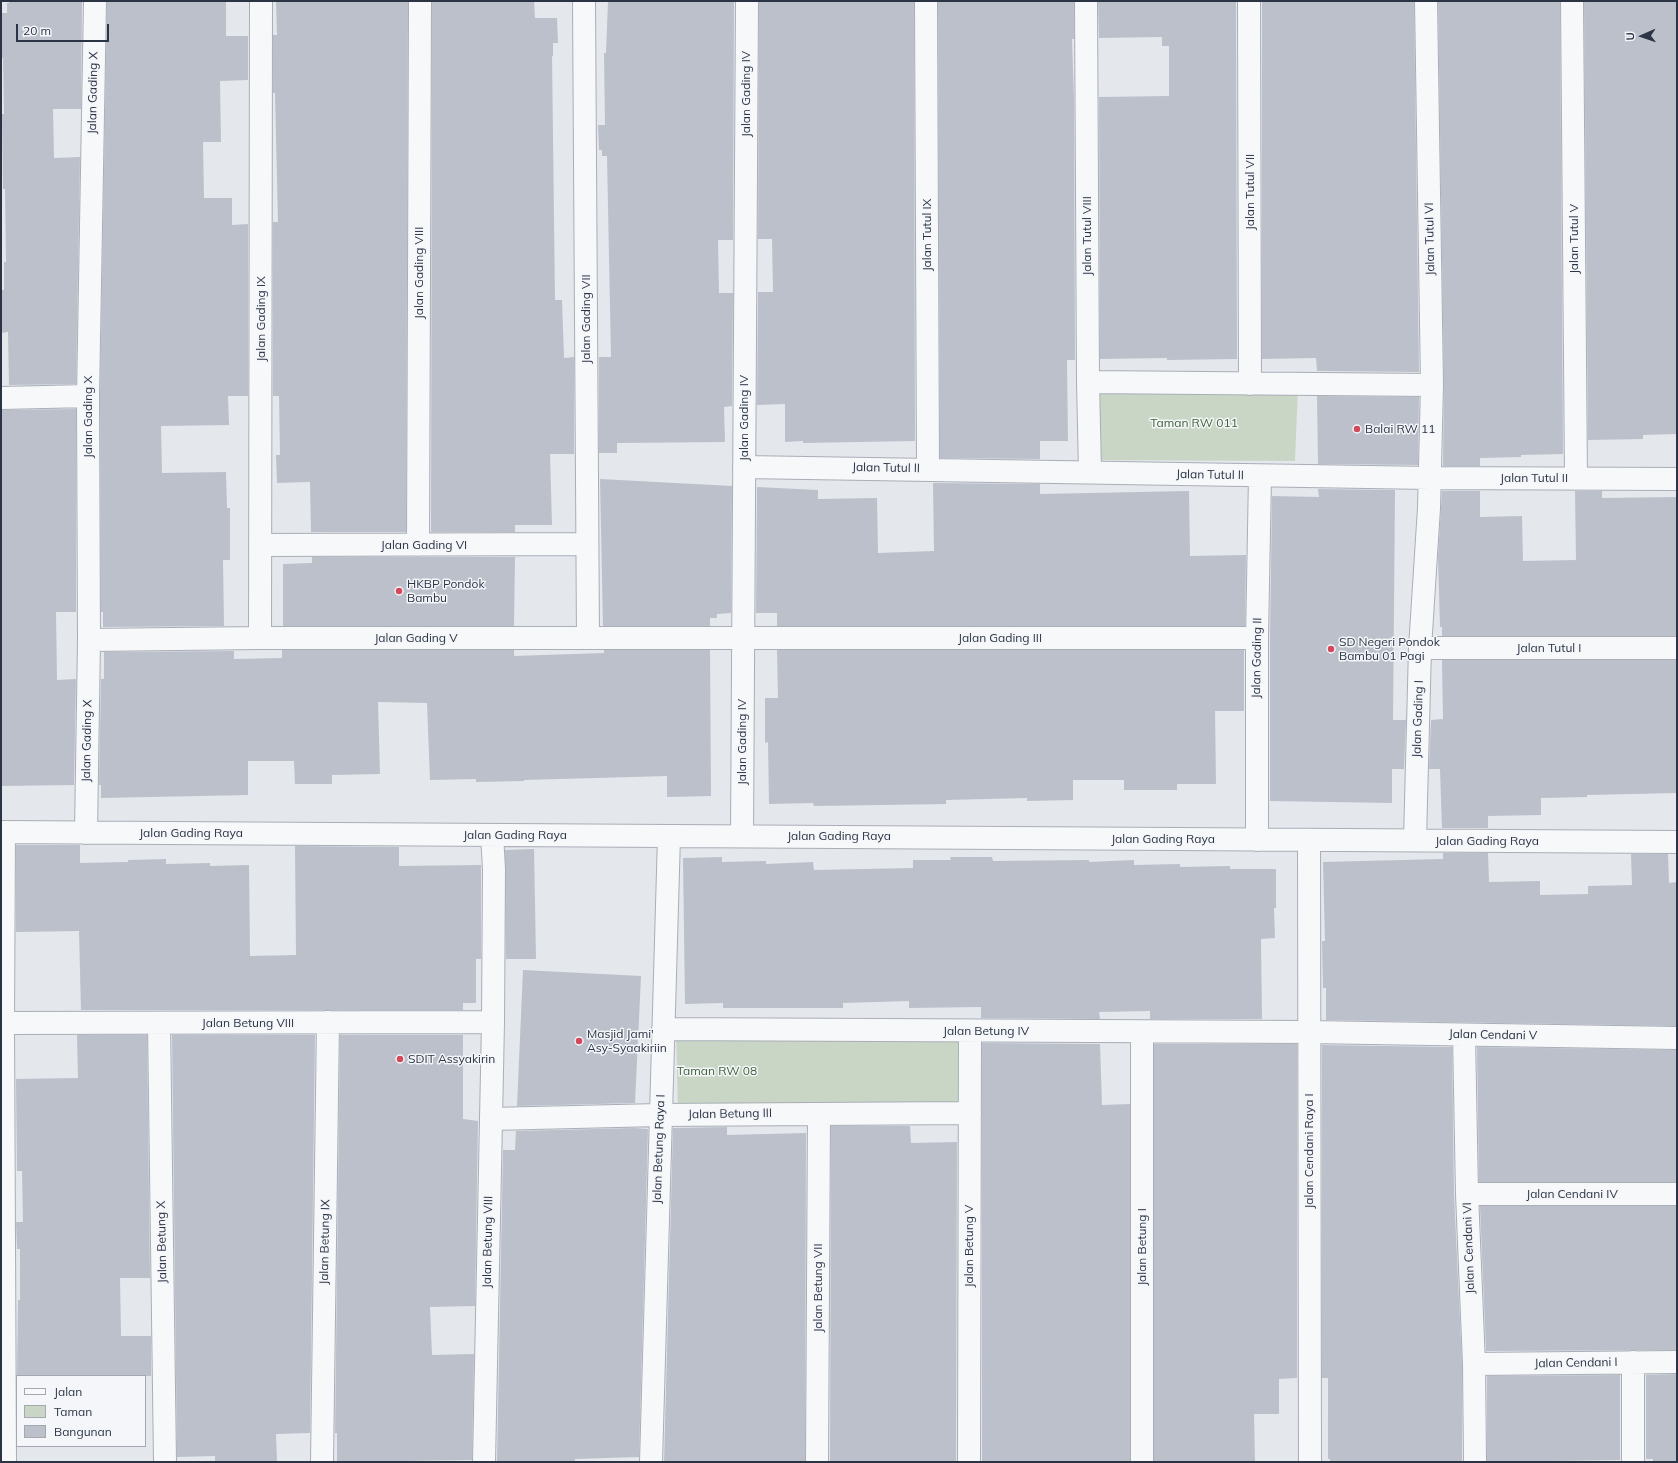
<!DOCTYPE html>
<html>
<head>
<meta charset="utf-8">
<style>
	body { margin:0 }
	#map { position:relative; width:1678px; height:1463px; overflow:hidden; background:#e4e7ec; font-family:Mulish,sans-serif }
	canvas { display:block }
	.frame { position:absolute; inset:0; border:2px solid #2b3445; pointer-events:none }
	.legend { position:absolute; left:16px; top:1375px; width:130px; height:72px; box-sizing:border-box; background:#f4f6f9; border:1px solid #a4a8b1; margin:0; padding:5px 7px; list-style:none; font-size:12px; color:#2b3445 }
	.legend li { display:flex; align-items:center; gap:8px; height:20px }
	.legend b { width:20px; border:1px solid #a4a8b1 }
	.north { position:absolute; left:1622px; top:16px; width:40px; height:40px; -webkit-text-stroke:3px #f4f6f9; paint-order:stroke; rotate:268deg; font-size:11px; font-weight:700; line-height:16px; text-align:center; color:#2b3445 }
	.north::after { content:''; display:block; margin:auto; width:14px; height:18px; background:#2b3445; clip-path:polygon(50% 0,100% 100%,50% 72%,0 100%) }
	.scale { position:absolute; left:16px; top:24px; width:93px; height:18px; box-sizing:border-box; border:2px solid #2b3445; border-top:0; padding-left:5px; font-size:12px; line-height:14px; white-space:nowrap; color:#2b3445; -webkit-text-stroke:3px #f4f6f9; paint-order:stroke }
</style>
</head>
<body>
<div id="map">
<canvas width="1678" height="1463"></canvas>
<div class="frame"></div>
<ul class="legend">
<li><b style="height:5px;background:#f7f8fa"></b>Jalan</li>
<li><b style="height:11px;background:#c9d6c5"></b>Taman</li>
<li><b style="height:11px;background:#bbc0ca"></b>Bangunan</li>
</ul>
<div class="north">U</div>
<div class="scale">20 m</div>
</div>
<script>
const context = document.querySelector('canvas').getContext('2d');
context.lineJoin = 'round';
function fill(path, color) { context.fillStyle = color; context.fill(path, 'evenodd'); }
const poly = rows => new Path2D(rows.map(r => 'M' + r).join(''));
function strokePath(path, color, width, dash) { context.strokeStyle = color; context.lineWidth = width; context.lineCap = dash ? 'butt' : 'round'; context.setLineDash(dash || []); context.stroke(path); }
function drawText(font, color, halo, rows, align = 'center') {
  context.font = font + ' Mulish,sans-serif'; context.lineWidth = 3; context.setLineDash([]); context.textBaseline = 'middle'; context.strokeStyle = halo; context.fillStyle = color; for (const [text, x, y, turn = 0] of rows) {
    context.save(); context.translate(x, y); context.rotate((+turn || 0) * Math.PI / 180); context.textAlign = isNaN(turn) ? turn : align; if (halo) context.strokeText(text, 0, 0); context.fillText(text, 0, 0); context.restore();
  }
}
fill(poly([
	[1093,386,1298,386,1295,461,1091,460],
	[676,1031,962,1034,965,1108,678,1112]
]), '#c9d6c5');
fill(poly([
	[9,1,82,1,81,109,53,109,54,158,80,157,76,384,9,385,8,332,1,333,1,290,4,290,4,262,6,262,5,189,3,189,2,114,4,114,3,58,1,58,1,13,7,13,7,3,9,3],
	[107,1,226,1,226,36,248,36,248,80,220,81,221,142,203,142,204,198,232,198,232,225,248,224,248,396,228,396,229,425,161,426,162,473,226,472,227,508,230,508,230,560,223,560,224,626,103,627,103,612,101,612,100,396],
	[276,1,408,1,406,532,311,532,310,482,277,483,276,455,280,455,279,396,273,396,273,222,278,222,275,93,273,93,273,35,277,35],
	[432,1,534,1,535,18,557,18,558,43,553,43,553,56,552,56,555,300,562,300,564,358,574,357,574,454,550,454,552,525,515,525,515,532,431,532],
	[608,1,734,1,733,240,718,240,719,293,733,293,732,406,724,407,725,442,617,443,617,453,599,453,599,357,611,357,607,156,602,156,602,150,599,150,598,125,605,125,604,53,606,53],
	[759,1,914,1,915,441,803,443,803,441,785,442,785,404,757,405,758,292,773,292,772,239,758,239],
	[938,1,1074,1,1074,39,1072,39,1074,98,1075,360,1067,360,1068,441,1040,441,1040,459,940,458],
	[1098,1,1236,1,1237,359,1167,360,1167,358,1100,359,1099,97,1169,96,1169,46,1162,46,1162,37,1099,38],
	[1262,1,1414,1,1419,372,1317,371,1316,358,1262,359],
	[1438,1,1560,1,1563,454,1521,455,1521,457,1480,458,1480,466,1443,466,1444,385],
	[1584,1,1677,1,1677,434,1643,435,1643,439,1588,440],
	[1317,396,1419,397,1418,465,1318,464],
	[76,409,76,612,56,612,57,680,76,679,74,785,1,786,1,410],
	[600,479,732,486,731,613,717,614,717,618,710,618,710,626,603,626],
	[933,483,1040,484,1040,494,1189,491,1190,556,1246,555,1245,626,777,626,777,613,756,613,757,487,818,490,818,499,877,498,878,553,934,551],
	[1318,489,1395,490,1393,720,1406,720,1404,769,1392,769,1392,803,1270,801,1270,638,1272,496,1319,497],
	[1442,491,1480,491,1480,517,1522,516,1523,561,1576,560,1575,491,1602,491,1602,498,1677,497,1677,636,1442,636,1442,627,1440,627,1438,557],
	[312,557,515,557,514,626,283,626,283,564,312,563],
	[282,650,514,650,514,656,604,653,604,650,710,650,711,796,667,797,667,776,524,780,524,781,476,782,476,779,430,780,427,703,378,702,380,774,332,775,332,784,295,784,294,761,248,761,248,795,101,798,101,785,99,785,101,679,104,679,104,652,234,651,234,659,282,658],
	[777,650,1244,650,1244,711,1215,711,1216,784,1177,784,1177,790,1124,790,1124,780,1073,780,1073,800,1027,801,1027,798,946,800,946,804,814,806,813,803,769,804,768,742,765,743,765,698,778,698],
	[1442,660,1677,660,1677,793,1587,795,1587,797,1541,798,1541,815,1488,816,1488,828,1442,828,1440,769,1429,769,1431,720,1443,719],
	[16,845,80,845,80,863,128,862,128,860,166,859,166,864,210,863,210,866,249,865,250,956,296,955,295,846,399,847,399,866,481,865,481,959,476,959,476,1003,463,1003,463,1010,81,1010,79,931,16,932],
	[534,849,536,959,506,959,505,850],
	[1443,853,1488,853,1489,882,1540,881,1540,895,1588,894,1588,886,1632,885,1631,854,1668,854,1669,883,1677,882,1677,1026,1326,1020,1326,988,1323,988,1322,941,1325,941,1323,862,1443,859],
	[722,857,722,862,766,861,766,864,813,862,814,870,913,868,913,860,951,860,950,857,992,857,993,861,1089,860,1089,862,1134,860,1134,865,1180,864,1180,867,1230,866,1230,869,1276,869,1276,908,1274,908,1275,938,1261,939,1262,1019,1150,1019,1150,1011,1099,1012,1100,1019,981,1018,981,1007,909,1008,909,1001,843,1003,843,1008,723,1008,723,1003,685,1004,683,858],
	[523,970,641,976,635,1103,517,1106],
	[77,1035,147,1035,150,1278,120,1278,121,1336,151,1336,151,1376,17,1376,18,1300,20,1300,20,1249,17,1249,16,1222,23,1222,22,1171,17,1171,16,1079,78,1078],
	[172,1035,315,1035,310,1433,276,1434,277,1462,215,1462,215,1456,177,1457],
	[340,1035,463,1035,463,1119,478,1121,475,1306,430,1307,432,1355,474,1354,472,1460,337,1462,337,1433,335,1433],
	[982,1043,1100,1044,1102,1105,1130,1104,1130,1462,982,1462],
	[1154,1044,1297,1044,1297,1378,1279,1379,1279,1414,1254,1414,1255,1462,1154,1462],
	[1322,1045,1452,1047,1454,1194,1462,1364,1462,1462,1330,1462,1330,1459,1328,1459,1328,1378,1322,1378],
	[1477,1047,1677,1050,1677,1182,1479,1182],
	[831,1126,910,1126,911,1143,957,1142,956,1462,830,1462],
	[727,1127,727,1135,806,1133,805,1462,664,1462,673,1128],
	[634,1128,648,1129,639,1457,575,1459,575,1462,497,1462,503,1150,515,1150,516,1131],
	[1480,1206,1677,1206,1677,1350,1486,1351],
	[1677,1374,1677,1462,1653,1462,1653,1459,1646,1459,1646,1375],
	[1620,1375,1620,1460,1487,1462,1487,1376]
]), '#bbc0ca');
const street = poly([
	[584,1,588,638],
	[926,1,928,469],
	[1086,1,1088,382,1090,472],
	[1249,1,1250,384],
	[1572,1,1576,478],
	[1088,382,1432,385],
	[1,398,88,396],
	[744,467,1430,478,1677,479],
	[260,545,587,544],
	[418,545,420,1],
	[260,638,261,1],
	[89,640,260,638,1257,638],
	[1420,648,1677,648],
	[1,832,1677,842],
	[4,832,3,1023,5,1462],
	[86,833,89,640,88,396,95,1],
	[742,836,747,1],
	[1257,840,1257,638,1260,476],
	[1309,840,1310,1462],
	[1415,840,1420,648,1429,508,1432,385,1426,1],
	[3,1023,493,1022],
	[159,1023,165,1462],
	[663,1029,1309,1032,1677,1038],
	[1464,1035,1467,1194,1474,1364,1475,1462],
	[491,1119,659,1115,970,1113],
	[1467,1194,1677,1194],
	[1633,1362,1633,1462],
	[1474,1364,1677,1362],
	[322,1462,328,1022],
	[484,1462,493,1022,494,869,492,835],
	[651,1462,669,836],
	[817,1462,819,1114],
	[969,1462,970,1031],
	[1142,1462,1142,1032]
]);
strokePath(street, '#a9aeb7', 24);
strokePath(street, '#f7f8fa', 22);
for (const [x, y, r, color] of [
	[1357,429,4,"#d1495b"],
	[399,591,4,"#d1495b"],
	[1331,649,4,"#d1495b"],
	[579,1041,4,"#d1495b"],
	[400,1059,4,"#d1495b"]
]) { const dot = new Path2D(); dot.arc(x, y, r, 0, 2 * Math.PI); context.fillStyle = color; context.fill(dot); strokePath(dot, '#f4f6f9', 1.5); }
drawText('12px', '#2b3445', '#f4f6f9', [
	["Jalan Gading X",93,93,-89],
	["Jalan Gading IV",746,94,-90],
	["Jalan Tutul VII",1250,192,-90],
	["Jalan Tutul IX",927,235,-90],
	["Jalan Tutul VIII",1087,236,-90],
	["Jalan Tutul VI",1430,239,-91],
	["Jalan Tutul V",1574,239,-90],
	["Jalan Gading VIII",419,273,-90],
	["Jalan Gading IX",261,319,-90],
	["Jalan Gading VII",586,319,-90],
	["Jalan Gading X",88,417,-90],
	["Jalan Gading IV",744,418,-90],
	["Jalan Tutul II",886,468,1],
	["Jalan Tutul II",1210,475,1],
	["Jalan Tutul II",1534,478],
	["Jalan Gading VI",424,545],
	["Jalan Gading V",416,638],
	["Jalan Gading III",1000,638],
	["Jalan Tutul I",1549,648],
	["Jalan Gading II",1257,658,-89],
	["Jalan Gading I",1418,719,-88],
	["Jalan Gading X",87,741,-89],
	["Jalan Gading IV",742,742,-90],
	["Jalan Gading Raya",191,833],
	["Jalan Gading Raya",515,835],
	["Jalan Gading Raya",839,836],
	["Jalan Gading Raya",1163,839],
	["Jalan Gading Raya",1487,841],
	["Jalan Betung VIII",248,1023],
	["Jalan Betung IV",986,1031],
	["Jalan Cendani V",1493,1035,1],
	["Jalan Betung III",730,1114,-1],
	["Jalan Betung Raya I",659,1149,-88],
	["Jalan Cendani Raya I",1309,1151,-90],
	["Jalan Cendani IV",1572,1194],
	["Jalan Betung X",162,1242,-91],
	["Jalan Betung IX",325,1242,-89],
	["Jalan Betung VIII",488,1242,-89],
	["Jalan Betung V",969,1246,-90],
	["Jalan Betung I",1142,1247,-90],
	["Jalan Cendani VI",1469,1248,-92],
	["Jalan Betung VII",818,1288,-90],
	["Jalan Cendani I",1576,1363,-1]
]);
drawText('12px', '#3f6138', '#f4f6f9', [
	["Taman RW 011",1194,423],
	["Taman RW 08",717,1071]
]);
drawText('12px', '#2b3445', '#f4f6f9', [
	["Balai RW 11",1365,429],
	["HKBP Pondok",407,584],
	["Bambu",407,598],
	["SD Negeri Pondok",1339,642],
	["Bambu 01 Pagi",1339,656],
	["Masjid Jami'",587,1034],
	["Asy-Syaakiriin",587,1048],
	["SDIT Assyakirin",408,1059]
], 'left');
</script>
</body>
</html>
